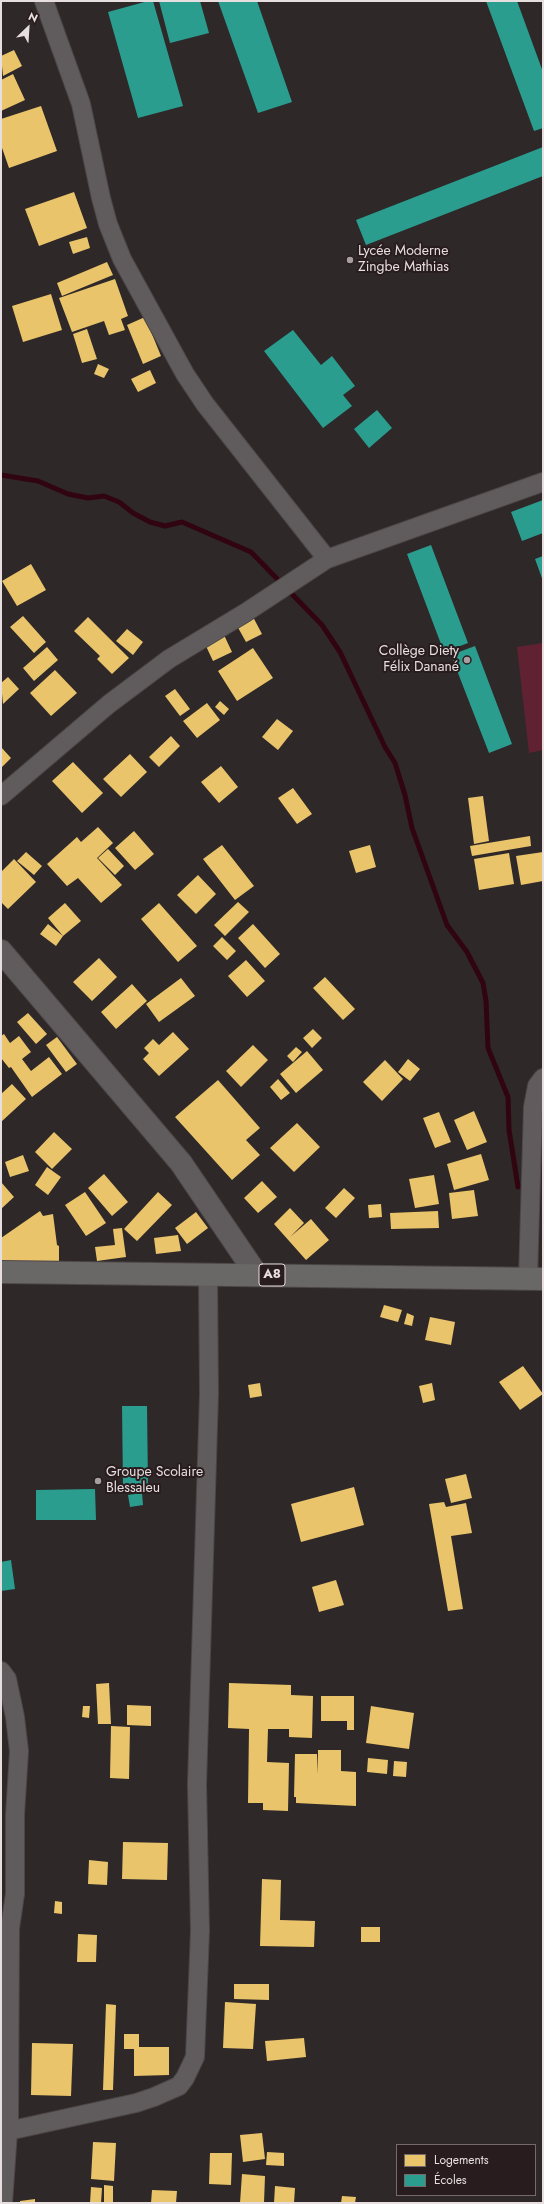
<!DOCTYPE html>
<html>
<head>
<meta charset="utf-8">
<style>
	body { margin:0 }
	#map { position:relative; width:544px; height:2204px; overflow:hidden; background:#2f2829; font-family:Jost,sans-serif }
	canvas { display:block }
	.frame { position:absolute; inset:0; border:2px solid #e7dedf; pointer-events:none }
	.legend { position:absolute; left:396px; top:2144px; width:140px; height:52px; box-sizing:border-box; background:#281c1e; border:1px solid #746a6b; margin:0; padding:5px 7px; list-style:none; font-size:12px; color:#e7dedf }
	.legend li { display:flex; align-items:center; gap:8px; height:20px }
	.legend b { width:20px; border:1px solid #746a6b }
	.north { position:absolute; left:8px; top:8px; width:40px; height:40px; -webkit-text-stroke:3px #281c1e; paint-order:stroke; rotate:25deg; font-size:11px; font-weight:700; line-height:16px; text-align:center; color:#e7dedf }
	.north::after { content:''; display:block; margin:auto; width:14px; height:18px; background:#e7dedf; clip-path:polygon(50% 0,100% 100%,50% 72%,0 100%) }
</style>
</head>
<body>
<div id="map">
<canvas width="544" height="2204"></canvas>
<div class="frame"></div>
<ul class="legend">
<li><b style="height:11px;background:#e9c46a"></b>Logements</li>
<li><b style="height:11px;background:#2a9d8f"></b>Écoles</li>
</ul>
<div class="north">N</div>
</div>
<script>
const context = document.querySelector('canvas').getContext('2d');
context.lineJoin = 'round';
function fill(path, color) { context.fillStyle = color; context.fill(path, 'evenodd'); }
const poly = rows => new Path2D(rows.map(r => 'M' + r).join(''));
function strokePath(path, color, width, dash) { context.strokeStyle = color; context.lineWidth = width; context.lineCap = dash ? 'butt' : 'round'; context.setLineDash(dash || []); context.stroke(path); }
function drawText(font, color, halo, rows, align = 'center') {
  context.font = font + ' Jost,sans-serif'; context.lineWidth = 4; context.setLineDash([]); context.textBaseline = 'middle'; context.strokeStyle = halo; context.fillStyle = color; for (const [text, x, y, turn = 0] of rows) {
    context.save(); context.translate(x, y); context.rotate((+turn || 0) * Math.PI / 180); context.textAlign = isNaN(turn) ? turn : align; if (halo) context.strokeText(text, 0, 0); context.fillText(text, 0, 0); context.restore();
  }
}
fill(poly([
	[543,643,543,750,529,753,517,647]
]), '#602232');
fill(poly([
	[14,50,22,66,3,76,1,56],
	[13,74,25,100,1,111,1,80],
	[41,106,57,151,9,168,1,145,1,119],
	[74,192,87,228,39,246,25,209],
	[87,237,90,248,73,254,69,242],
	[107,262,113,275,62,296,57,283],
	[115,279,128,316,121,319,125,330,109,335,104,321,72,332,59,298],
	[51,294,62,330,23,342,12,306],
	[145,317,161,356,143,364,127,325],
	[87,329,97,359,82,363,73,334],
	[98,364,109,369,104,378,94,374],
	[150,370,156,383,138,392,131,379],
	[31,564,46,590,17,606,2,581],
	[252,615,262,634,246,642,236,624],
	[23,616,46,642,34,653,10,627],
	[88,617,129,658,112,674,97,659,100,656,74,631],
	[127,629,143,642,133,655,116,641],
	[224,635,232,652,213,661,205,644],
	[47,647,58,660,34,681,23,668],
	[253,648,273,678,237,701,218,671],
	[55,670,77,693,51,716,30,693],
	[8,677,19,689,3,704,1,683],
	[175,689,190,709,180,716,165,696],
	[220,701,229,709,224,715,215,707],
	[207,703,220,720,197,738,183,721],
	[277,719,293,731,278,750,262,737],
	[171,736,180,746,159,767,149,757],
	[1,747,11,758,1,768],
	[130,754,147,772,121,797,103,779],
	[73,762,103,793,82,813,52,781],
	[221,766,238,787,219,803,201,782],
	[293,788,312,814,297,824,278,798],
	[483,796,489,841,474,844,468,798],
	[98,827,113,843,97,858,122,885,101,903,78,878,67,886,47,864,77,837,81,842],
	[134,831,154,854,135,870,115,848],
	[530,836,531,846,472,856,470,846],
	[222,845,254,886,235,900,203,859],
	[370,845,376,867,356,873,349,851],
	[108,849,124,866,115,875,98,858],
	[26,852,42,866,34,875,17,861],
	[543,852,543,881,521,885,516,856],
	[509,853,514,884,479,890,474,859],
	[14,859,36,882,8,909,1,902,1,872],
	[198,875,216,894,196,914,177,895],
	[238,902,249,912,225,936,214,925],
	[65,903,81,921,63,936,56,946,40,934,48,924,63,936,48,918],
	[159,903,197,946,178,962,141,919],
	[253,924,280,954,265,968,238,938],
	[222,937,236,951,227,960,213,946],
	[99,958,117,977,92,1001,73,982],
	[246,960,265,981,247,997,228,976],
	[325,977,355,1009,343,1020,313,988],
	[181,978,195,996,159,1022,146,1004],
	[132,984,147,1001,116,1029,101,1012],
	[28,1013,47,1034,36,1044,17,1022],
	[313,1029,322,1038,312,1048,303,1038],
	[173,1032,189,1049,159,1076,143,1059,149,1053,144,1048,153,1039,159,1045],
	[4,1034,10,1043,19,1036,31,1052,22,1059,31,1071,49,1057,62,1074,32,1097,11,1067,9,1068,1,1058,1,1036],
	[57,1037,77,1064,66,1072,46,1045],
	[253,1045,268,1060,241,1087,226,1071],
	[296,1047,302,1052,293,1062,287,1056],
	[307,1051,323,1070,296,1093,280,1074],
	[408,1059,420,1069,410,1081,398,1072],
	[385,1060,403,1079,382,1101,363,1082],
	[278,1079,290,1093,281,1100,270,1087],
	[218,1080,260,1128,246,1140,260,1155,232,1180,175,1117],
	[12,1084,26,1099,1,1122,1,1094],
	[474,1111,487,1142,467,1150,454,1120],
	[439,1112,451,1142,435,1148,423,1118],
	[297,1123,320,1147,294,1172,270,1148],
	[54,1132,72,1149,52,1169,35,1152],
	[481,1154,489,1180,454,1190,447,1164],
	[23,1155,29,1171,10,1177,5,1162],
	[47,1167,61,1177,48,1195,35,1185],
	[104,1174,128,1202,112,1216,88,1188],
	[434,1175,439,1204,415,1208,409,1179],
	[262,1181,277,1197,258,1213,244,1198],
	[1,1182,14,1197,1,1209],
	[344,1188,355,1198,336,1218,325,1208],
	[474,1190,478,1216,452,1219,449,1193],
	[85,1192,106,1223,86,1236,65,1205],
	[158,1192,172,1205,137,1241,124,1229],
	[381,1204,382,1217,369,1218,368,1205],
	[290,1208,304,1223,290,1237,311,1219,329,1240,306,1260,274,1224],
	[40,1211,43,1216,53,1214,57,1245,59,1246,59,1262,1,1261,1,1238],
	[438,1211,439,1228,391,1229,390,1213],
	[196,1212,208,1228,187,1244,175,1228],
	[122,1228,126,1257,97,1261,95,1247,115,1245,113,1229],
	[178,1235,181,1251,156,1254,154,1238],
	[384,1305,402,1310,398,1322,380,1317],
	[407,1313,414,1316,412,1326,404,1324],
	[430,1317,455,1322,451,1345,425,1340],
	[523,1366,543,1394,520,1410,499,1382],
	[260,1383,262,1396,250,1398,248,1385],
	[432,1383,435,1400,423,1403,419,1386],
	[466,1474,472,1498,451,1503,445,1479],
	[354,1487,364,1525,301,1542,291,1504],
	[444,1502,446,1507,466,1503,472,1533,451,1536,463,1609,448,1611,429,1504],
	[336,1580,344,1605,319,1612,312,1587],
	[109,1683,111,1724,98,1724,96,1684],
	[229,1683,291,1685,291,1695,313,1696,312,1738,289,1737,289,1729,268,1729,267,1762,289,1763,288,1811,263,1810,263,1803,248,1803,249,1729,228,1728],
	[321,1696,354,1696,354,1730,347,1730,347,1721,321,1721],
	[127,1705,151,1706,151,1726,127,1725],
	[83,1706,90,1706,89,1718,82,1717],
	[371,1706,414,1713,409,1749,366,1743],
	[111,1726,130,1727,129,1779,110,1778],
	[318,1750,341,1750,341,1771,356,1772,356,1806,296,1803,296,1797,294,1797,295,1754,317,1754,318,1774],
	[368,1758,388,1760,387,1774,367,1772],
	[394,1761,407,1762,406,1777,393,1776],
	[123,1842,168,1843,167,1880,122,1879],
	[89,1860,108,1862,107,1885,88,1884],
	[262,1879,281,1880,280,1920,315,1921,314,1947,260,1946],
	[55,1901,62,1902,62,1914,54,1913],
	[361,1927,380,1927,380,1942,361,1942],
	[78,1934,97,1935,96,1962,77,1962],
	[234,1984,269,1984,269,2000,234,1999],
	[225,2002,256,2004,253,2049,223,2048],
	[106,2004,116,2005,113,2090,103,2090],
	[124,2034,139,2034,139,2047,169,2047,169,2075,134,2076,134,2049,124,2049],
	[304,2038,306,2057,267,2061,265,2041],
	[32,2043,73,2044,71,2096,31,2095],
	[262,2133,265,2159,243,2162,240,2135],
	[93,2142,116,2143,114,2181,91,2179],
	[267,2152,284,2153,284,2166,266,2165],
	[210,2153,232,2153,231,2185,209,2184],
	[242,2174,265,2176,264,2203,240,2203],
	[104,2185,113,2186,113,2203,104,2203],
	[275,2186,295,2188,294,2203,274,2203],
	[91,2187,102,2188,101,2203,90,2203],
	[152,2190,177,2191,176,2203,151,2203],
	[342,2196,356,2197,355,2203,341,2203],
	[35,2199,35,2203,20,2203,20,2201]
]), '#e9c46a');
fill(poly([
	[148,1,153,1,183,106,138,118,108,12],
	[159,1,200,1,209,33,170,43],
	[218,1,257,1,292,102,258,113],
	[486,1,517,1,543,72,543,128,534,131],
	[543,147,543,176,366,245,356,220],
	[293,330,321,365,332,356,355,386,343,395,352,406,323,428,264,351],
	[377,410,392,428,369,448,354,429],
	[543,500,543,533,522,541,511,512],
	[431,545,468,643,444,652,407,554],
	[543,556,543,581,535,559],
	[475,646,512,744,489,753,451,655],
	[122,1406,147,1406,148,1487,123,1487],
	[95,1489,96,1520,36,1520,36,1490],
	[142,1493,143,1505,130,1507,128,1495],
	[11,1560,15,1589,1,1591,1,1562]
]), '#2a9d8f');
strokePath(poly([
	[1,475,38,481,68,494,88,498,104,496,119,502,133,513,150,522,165,526,182,522,251,552,322,625,340,652,385,747,395,763,405,795,412,828,447,925,467,952,483,983,486,1001,488,1048,508,1097,509,1130,518,1187]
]), '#300511', 5);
const minor = poly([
	[44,1,81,104,101,198,108,224,122,259,185,374,205,404,327,559],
	[1,796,109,704,169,659,245,613,327,559,543,482],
	[528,1279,533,1107,537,1086,543,1078],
	[1,1671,7,1679,15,1717,19,1751,15,1815,15,1894,10,1928,9,2118,8,2131,1,2132],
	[3,2203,8,2131,136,2103,154,2097,179,2086,185,2078,195,2057,200,1931,197,1784,209,1394,208,1275]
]);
const tertiary = poly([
	[1,951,181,1163,257,1275]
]);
const primary = poly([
	[1,1272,543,1279]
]);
strokePath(minor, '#4c4647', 20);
strokePath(tertiary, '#4c4647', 24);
strokePath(primary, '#4c4647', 24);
strokePath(minor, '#605c5d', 18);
strokePath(tertiary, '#605c5d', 22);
strokePath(primary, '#6a6767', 22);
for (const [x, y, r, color] of [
	[350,260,4,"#a79e9f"],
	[467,660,4,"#a79e9f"],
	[98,1481,4,"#a79e9f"]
]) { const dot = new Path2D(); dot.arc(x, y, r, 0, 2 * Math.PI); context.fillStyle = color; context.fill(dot); strokePath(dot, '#281c1e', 1.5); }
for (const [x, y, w] of [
	[272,1275,26]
]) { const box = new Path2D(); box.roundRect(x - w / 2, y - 11, w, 22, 3); context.fillStyle = '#281c1e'; context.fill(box); strokePath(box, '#e7dedf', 1); }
drawText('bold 13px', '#e7dedf', null, [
	["A8",272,1275]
]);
drawText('14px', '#e7dedf', '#281c1e', [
	["Lycée Moderne",358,252],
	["Zingbe Mathias",358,268],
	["Collège Diety",459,652,"right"],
	["Félix Danané",459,668,"right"],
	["Groupe Scolaire",106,1473],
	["Blessaleu",106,1489]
], 'left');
</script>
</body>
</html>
